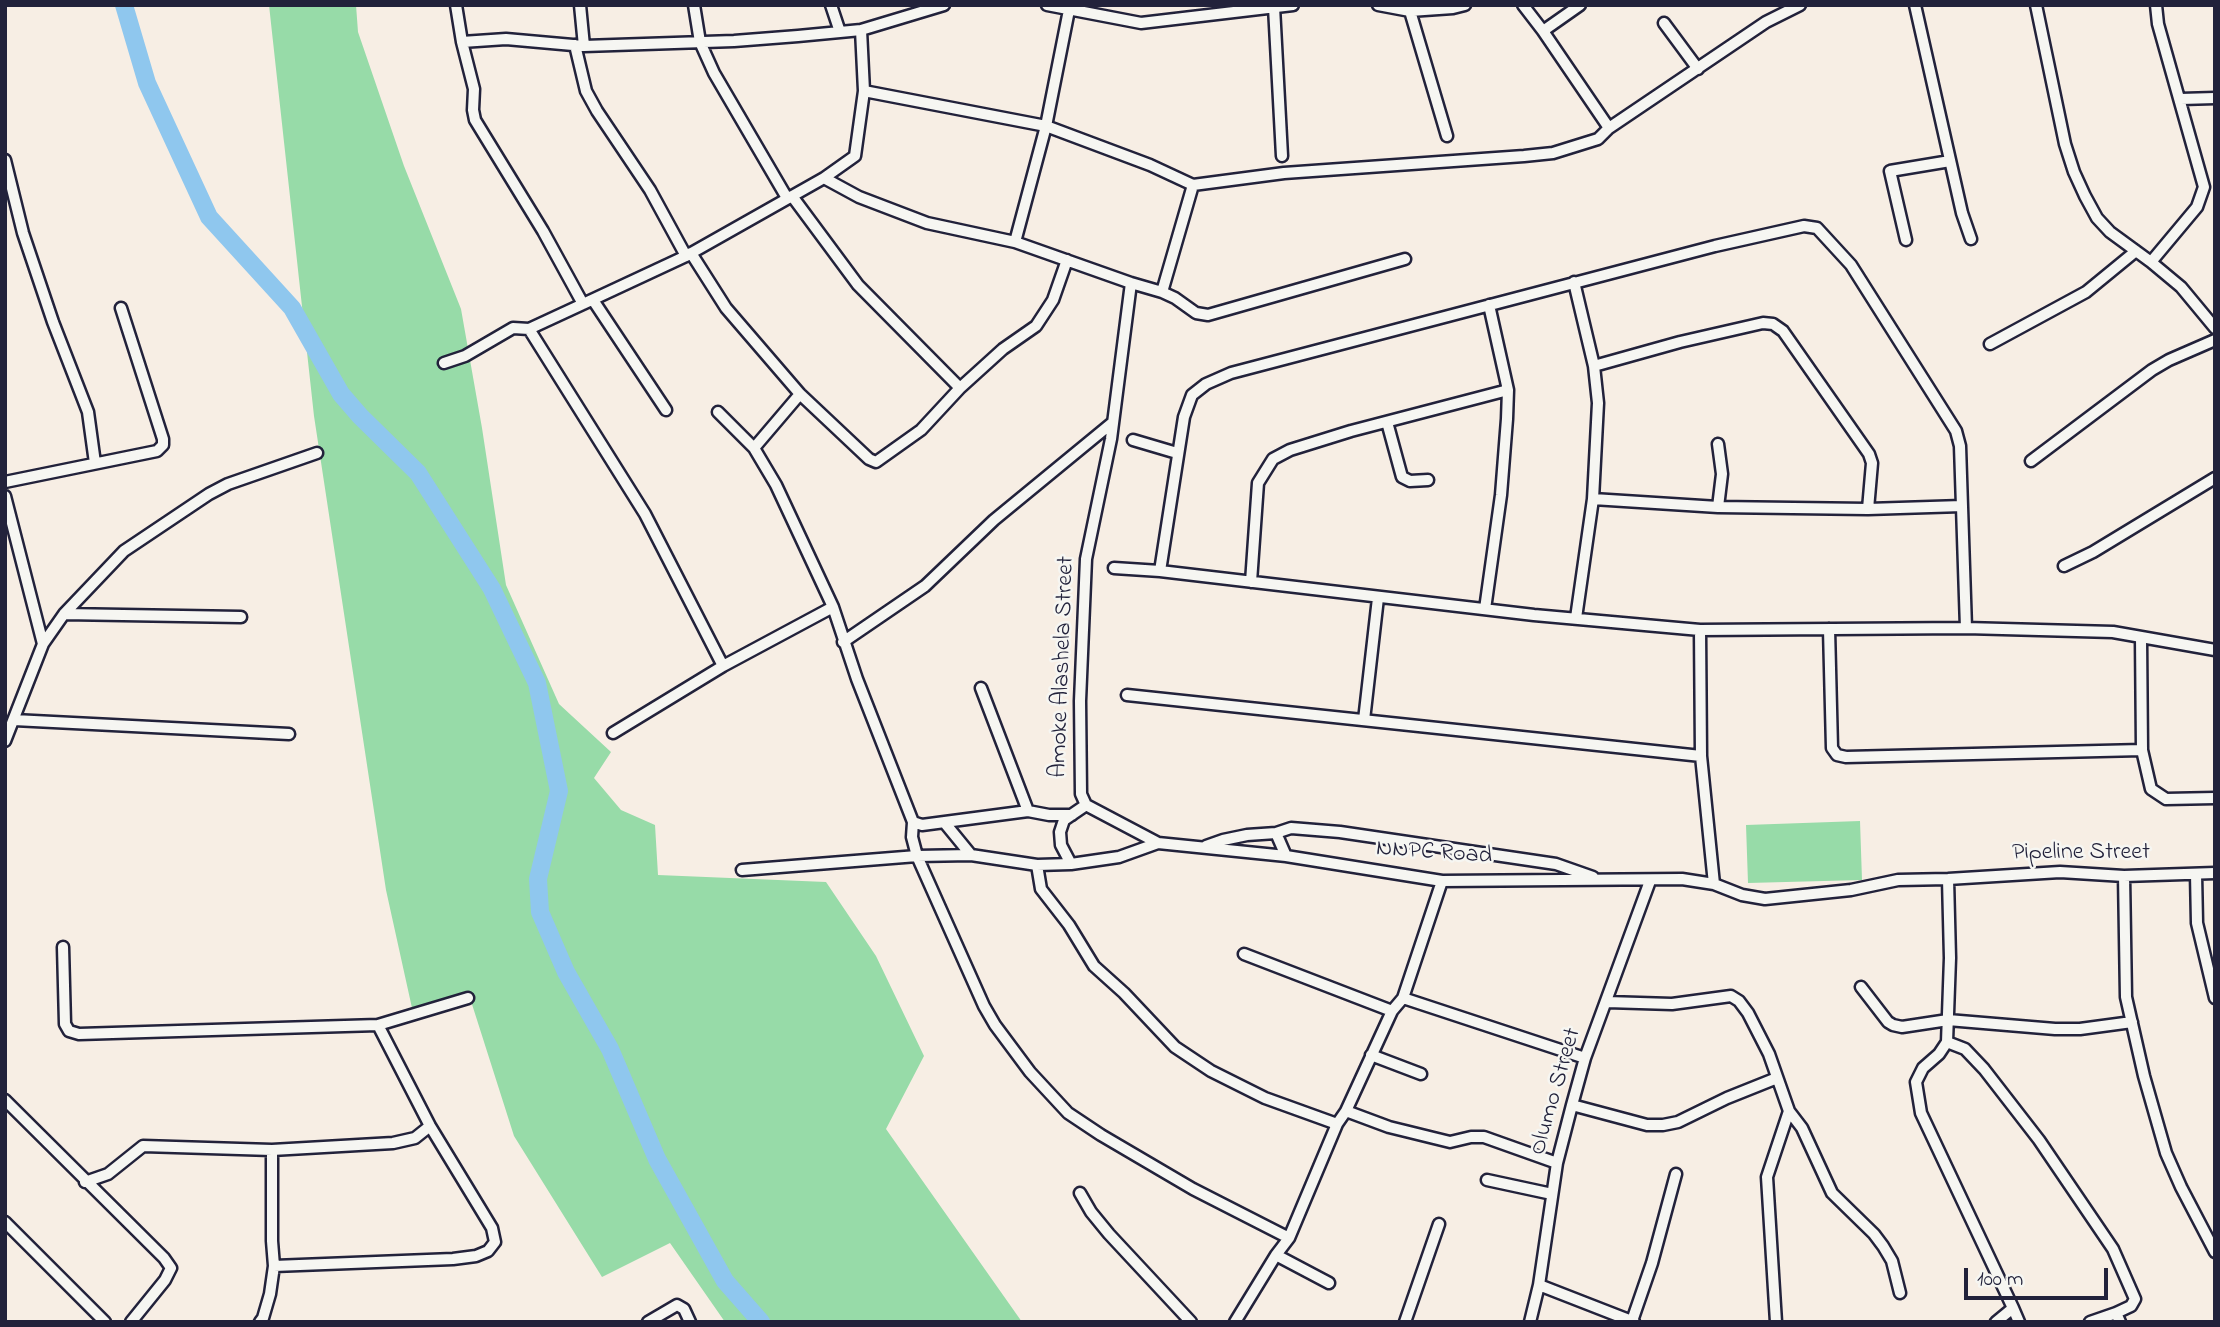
<!DOCTYPE html>
<html>
<head>
<meta charset="utf-8">
<style>
	body { margin:0 }
	#map { position:relative; width:2220px; height:1327px; overflow:hidden; background:#f7eee4; font-family:"Indie Flower",sans-serif }
	canvas { display:block }
	.frame { position:absolute; inset:0; border:7px solid #22223b; pointer-events:none }
	.scale { position:absolute; left:1964px; top:1268px; width:144px; height:32px; box-sizing:border-box; border:4px solid #22223b; border-top:0; padding-left:9px; font-size:21px; line-height:24px; white-space:nowrap; color:#22223b; -webkit-text-stroke:5px #f6f6f2; paint-order:stroke }
</style>
</head>
<body>
<div id="map">
<canvas width="2220" height="1327"></canvas>
<div class="frame"></div>
<div class="scale">100 m</div>
</div>
<script>
const context = document.querySelector('canvas').getContext('2d');
context.lineJoin = 'round';
function fill(path, color) { context.fillStyle = color; context.fill(path, 'evenodd'); }
const poly = rows => new Path2D(rows.map(r => 'M' + r).join(''));
function strokePath(path, color, width, dash) { context.strokeStyle = color; context.lineWidth = width; context.lineCap = dash ? 'butt' : 'round'; context.setLineDash(dash || []); context.stroke(path); }
function drawText(font, color, halo, rows, align = 'center') {
  context.font = font + ' "Indie Flower",sans-serif'; context.lineWidth = 5; context.setLineDash([]); context.textBaseline = 'middle'; context.strokeStyle = halo; context.fillStyle = color; for (const [text, x, y, turn = 0] of rows) {
    context.save(); context.translate(x, y); context.rotate((+turn || 0) * Math.PI / 180); context.textAlign = isNaN(turn) ? turn : align; if (halo) context.strokeText(text, 0, 0); context.fillText(text, 0, 0); context.restore();
  }
}
fill(poly([
	[269,5,356,5,358,32,404,166,461,309,482,428,506,585,559,704,611,752,594,778,621,810,655,825,658,875,826,882,876,956,924,1056,886,1129,1022,1322,725,1322,670,1243,602,1277,514,1136,470,998,412,1008,386,890,314,416],
	[1860,821,1862,880,1748,883,1746,825]
]), '#97dba8');
strokePath(poly([
	[124,5,147,83,209,217,292,308,341,394,360,416,418,473,492,589,537,683,559,791,538,879,540,912,566,972,610,1049,657,1159,725,1281,761,1322]
]), '#8fc7ee', 18);
const minor = poly([
	[456,5,462,42,474,89,473,110,475,120,543,231,583,304,686,256,824,178,855,156,864,91,861,30],
	[580,5,584,46],
	[694,5,700,42,714,73,787,198],
	[831,5,840,32],
	[1047,5,1141,23,1293,5],
	[1378,5,1410,11,1453,8,1465,5],
	[1523,5,1543,31,1609,128],
	[1915,5,1962,213,1971,239],
	[2036,5,2065,144,2074,172,2085,196,2097,218,2110,232,2151,262,2181,287,2215,328],
	[1274,7,1282,156],
	[1410,11,1447,136],
	[1664,23,1698,69],
	[1543,31,1580,5],
	[462,42,506,39,584,46,734,41,798,36,861,30,944,5],
	[575,45,586,91,597,111,650,190,686,256],
	[864,91,1046,126,1150,165,1193,185,1284,173,1524,156,1553,153,1598,139,1609,128,1766,22,1800,5],
	[2181,99,2215,98],
	[5,160,23,233,53,322,88,412,95,463],
	[824,178,859,197,927,223,1015,242,1131,283,1162,292,1175,298,1196,313,1208,315,1405,259],
	[792,196,858,285,960,388],
	[1906,240,1890,171,1950,161],
	[1015,242,1046,126,1070,5],
	[691,253,726,308,800,394,869,459,876,462,921,430,960,388,1003,349,1036,326,1053,300,1067,260],
	[2151,262,2197,207,2204,187,2158,24,2156,5],
	[1574,282,1594,366,1598,403,1593,499,1576,618],
	[1131,283,1111,439,1086,559,1080,701,1081,794,1086,805,1158,843],
	[1162,292,1193,185],
	[593,300,666,410],
	[529,329,645,514,723,666],
	[1990,344,2086,292,2136,251],
	[444,363,465,356,513,328,529,329,583,304],
	[1594,366,1680,342,1763,323,1773,324,1783,331,1869,454,1872,463,1868,509],
	[718,412,754,448,776,485,833,607,857,679,913,822,912,837,917,856,984,1006,995,1025,1030,1072,1068,1113,1101,1135,1193,1189,1289,1238],
	[1387,422,1402,477,1410,481,1428,480],
	[1133,440,1177,453],
	[754,448,800,394],
	[2031,461,2152,370,2169,360,2215,340],
	[5,482,157,451,163,445,163,439,121,308],
	[5,496,43,644],
	[1593,499,1718,507,1868,509,1962,506],
	[1718,507,1722,474,1718,444],
	[2064,566,2093,552,2215,478],
	[1114,568,1160,571,1534,615,1700,630,1966,628,2113,632,2215,650],
	[1160,571,1184,417,1192,395,1206,384,1231,373,1715,246,1804,226,1817,228,1851,265,1956,431,1960,446,1966,628],
	[1251,582,1258,483,1273,459,1290,450,1351,431,1508,390],
	[1485,609,1501,495,1507,419,1508,390,1489,305],
	[64,614,241,617],
	[1829,629,1832,748,1837,755,1846,757,2142,750],
	[1700,630,1701,756,1714,884],
	[2141,638,2142,750,2151,789,2166,799,2215,798],
	[843,642,925,586,994,520,1112,423],
	[981,688,1028,811],
	[1127,695,1701,756],
	[14,720,289,734],
	[1364,720,1378,598],
	[613,733,723,666,833,607],
	[5,741,43,644,64,614,124,551,209,494,228,484,317,453],
	[913,822,922,825,1028,811,1049,815,1072,815],
	[944,822,971,855],
	[1276,833,1286,856],
	[1206,846,1223,840,1247,835,1276,833,1291,828,1340,832,1556,864,1593,877],
	[1071,864,1061,845,1060,832,1064,820,1086,805],
	[1037,865,1041,889,1069,925,1094,966,1124,993,1175,1047,1211,1071,1265,1098,1337,1124],
	[742,870,917,856,971,855,1037,865,1071,864,1119,857,1158,843,1286,856,1442,881,1682,879,1714,884,1742,895,1765,899,1851,890,1898,880,1948,879,2060,872,2124,876,2215,873],
	[2196,874,2197,923,2215,998],
	[2124,876,2126,997,2144,1076,2166,1153,2181,1187,2215,1252],
	[1948,879,1950,958,1947,1042,1939,1054,1923,1068,1916,1082,1921,1113,2013,1308,1996,1322],
	[63,947,65,1024,69,1031,79,1034,378,1025,468,998],
	[1244,954,1392,1011],
	[1861,987,1888,1022,1893,1025,1902,1027,1948,1020,2055,1029,2080,1029,2132,1022],
	[1403,998,1585,1058],
	[1607,1002,1672,1004,1731,996,1739,1001,1748,1013,1769,1054,1789,1111,1767,1177,1776,1322],
	[1947,1042,1965,1049,1984,1069,2039,1140,2113,1249,2135,1299,2131,1306,2116,1313,2120,1322],
	[1371,1055,1421,1074],
	[5,1100,164,1258,171,1268,165,1280,131,1322],
	[1572,1105,1647,1125,1663,1125,1678,1122,1727,1098,1777,1078],
	[1346,1111,1389,1127,1450,1142,1471,1137,1484,1137,1557,1163],
	[1789,1111,1802,1128,1832,1193,1874,1234,1883,1246,1892,1261,1900,1293],
	[1487,1180,1552,1194],
	[85,1182,108,1174,143,1146,272,1150,393,1143,415,1138,430,1126],
	[1080,1193,1091,1212,1109,1234,1191,1322],
	[5,1222,105,1322],
	[1276,1255,1329,1283],
	[274,1266,453,1259,476,1256,488,1251,495,1242,492,1228,430,1126,378,1025],
	[1539,1285,1634,1322],
	[2013,1308,2019,1322],
	[1632,1321,1652,1263,1676,1174],
	[260,1322,263,1318,270,1294,274,1266,272,1241,272,1150],
	[648,1322,677,1305,684,1309,690,1322],
	[1235,1322,1276,1255,1289,1238,1337,1124,1346,1111,1392,1011,1403,998,1442,881],
	[1405,1322,1439,1224],
	[1530,1322,1539,1285,1557,1163,1572,1105,1585,1058,1650,881],
	[2090,1322,2116,1313]
]);
strokePath(minor, '#22223b', 15);
strokePath(minor, '#f6f6f2', 10);
drawText('24px', '#22223b', '#f6f6f2', [
	["Amoke Alashela Street",1064,667,-88],
	["NNPC Road",1434,854,4],
	["Pipeline Street",2081,854],
	["Olumo Street",1557,1092,-74]
]);
</script>
</body>
</html>
